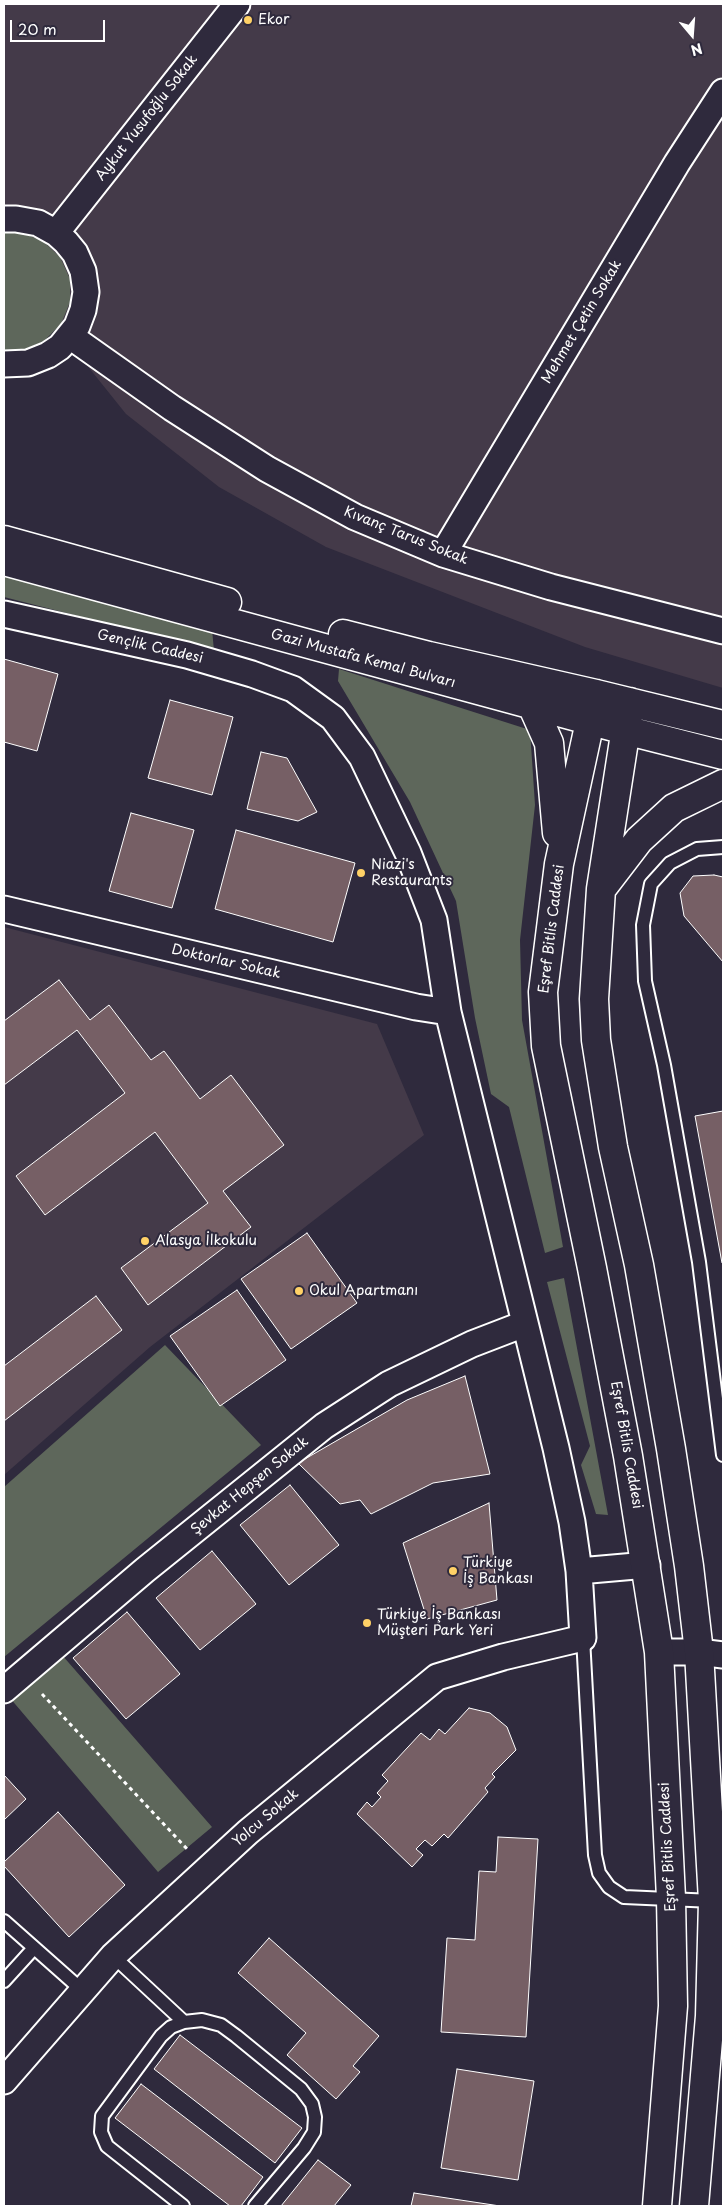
<!DOCTYPE html>
<html>
<head>
<meta charset="utf-8">
<style>
	body { margin:0 }
	#map { position:relative; width:727px; height:2210px; overflow:hidden; background:#2f2a3d; font-family:"Playpen Sans",sans-serif }
	canvas { display:block }
	.frame { position:absolute; inset:0; border:5px solid #fff; pointer-events:none }
	.north { position:absolute; left:667px; top:10px; width:50px; height:50px; -webkit-text-stroke:4px #2f2a3d; paint-order:stroke; rotate:162deg; font-size:14px; font-weight:700; line-height:20px; text-align:center; color:#fff }
	.north::after { content:''; display:block; margin:auto; width:18px; height:22px; background:#fff; clip-path:polygon(50% 0,100% 100%,50% 72%,0 100%) }
	.scale { position:absolute; left:10px; top:20px; width:95px; height:22px; box-sizing:border-box; border:2px solid #fff; border-top:0; padding-left:6px; font-size:15px; line-height:18px; white-space:nowrap; color:#fff; -webkit-text-stroke:4px #2f2a3d; paint-order:stroke }
</style>
</head>
<body>
<div id="map">
<canvas width="727" height="2210"></canvas>
<div class="frame"></div>
<div class="north">N</div>
<div class="scale">20 m</div>
</div>
<script>
const context = document.querySelector('canvas').getContext('2d');
context.lineJoin = 'round';
function fill(path, color) { context.fillStyle = color; context.fill(path, 'evenodd'); }
const poly = rows => new Path2D(rows.map(r => 'M' + r).join(''));
function strokePath(path, color, width, dash) { context.strokeStyle = color; context.lineWidth = width; context.lineCap = dash ? 'butt' : 'round'; context.setLineDash(dash || []); context.stroke(path); }
function drawText(font, color, halo, rows, align = 'center') {
  context.font = font + ' "Playpen Sans",sans-serif'; context.lineWidth = 4; context.setLineDash([]); context.textBaseline = 'middle'; context.strokeStyle = halo; context.fillStyle = color; for (const [text, x, y, turn = 0] of rows) {
    context.save(); context.translate(x, y); context.rotate((+turn || 0) * Math.PI / 180); context.textAlign = isNaN(turn) ? turn : align; if (halo) context.strokeText(text, 0, 0); context.fillText(text, 0, 0); context.restore();
  }
}
fill(poly([
	[4,4,723,4,723,688,585,647,326,547,219,487,126,414,25,288,4,259],
	[4,927,377,1024,424,1135,150,1347,4,1475]
]), '#443a49');
fill(poly([
	[4,233,22,233,43,241,60,257,70,279,70,302,61,324,44,341,23,350,4,350],
	[4,573,212,629,214,651,4,597],
	[339,669,530,730,535,805,520,940,522,1020,563,1247,545,1253,509,1107,491,1094,475,1018,456,901,410,802,338,681],
	[564,1278,608,1515,596,1514,581,1465,590,1446,547,1282],
	[165,1345,261,1445,4,1657,4,1487],
	[55,1647,212,1827,158,1872,4,1691]
]), '#5e675b');
const building = poly([
	[4,659,58,674,37,751,4,742,4,659],
	[170,700,233,717,212,795,148,778,170,700],
	[261,752,287,758,317,812,298,821,247,809,261,752],
	[131,813,194,830,172,908,109,891,131,813],
	[236,830,355,863,333,942,215,909,236,830],
	[714,875,723,877,723,962,684,916,680,893,693,876,714,875],
	[59,980,90,1020,109,1005,151,1060,164,1051,200,1099,231,1075,284,1145,223,1191,251,1227,148,1305,121,1268,208,1203,155,1132,45,1215,16,1176,125,1093,77,1030,4,1085,4,1021,59,980],
	[723,1111,723,1263,722,1263,695,1116,723,1111],
	[307,1233,357,1303,291,1349,241,1279,307,1233],
	[237,1290,286,1360,220,1406,170,1336,237,1290],
	[96,1296,122,1330,4,1421,4,1366,96,1296],
	[465,1376,490,1474,433,1483,371,1514,360,1500,340,1504,298,1463,407,1400,465,1376],
	[290,1485,339,1545,289,1585,240,1525,290,1485],
	[489,1503,497,1600,427,1619,403,1543,489,1503],
	[212,1551,256,1604,200,1650,156,1598,212,1551],
	[127,1612,180,1674,126,1719,73,1658,127,1612],
	[469,1708,490,1713,507,1727,516,1750,492,1774,495,1777,485,1788,488,1792,448,1838,444,1834,432,1846,425,1840,416,1849,423,1855,412,1867,357,1814,367,1802,372,1807,381,1797,377,1793,388,1781,382,1775,421,1733,430,1740,439,1729,445,1734,469,1708],
	[4,1775,26,1799,4,1820,4,1775],
	[58,1812,125,1885,69,1937,4,1866,4,1862,58,1812],
	[498,1837,538,1839,526,2037,441,2032,447,1938,475,1940,479,1871,496,1872,498,1837],
	[269,1938,379,2036,353,2066,360,2072,336,2099,287,2055,306,2033,238,1973,269,1938],
	[180,2035,302,2128,275,2163,154,2069,180,2035],
	[457,2069,534,2081,518,2180,441,2168,457,2069],
	[141,2084,263,2177,241,2206,230,2206,115,2118,141,2084],
	[318,2160,351,2185,334,2206,281,2206,318,2160],
	[414,2193,500,2206,411,2206,414,2193]
]);
fill(building, '#765f65');
strokePath(building, '#fff', 1);
const lane = poly([
	[723,847,697,849,670,863,651,884,643,925,645,981,664,1065,699,1262,723,1455],
	[583,1638,595,1855,599,1873,609,1887,624,1897,713,1901],
	[4,1921,83,1991],
	[113,1956,184,2022],
	[4,1981,34,1948],
	[183,2206,107,2146,101,2132,102,2116,161,2036,171,2027,184,2022,202,2020,221,2025,236,2036,301,2089,312,2104,315,2117,314,2132,304,2148,255,2206]
]);
const street = poly([
	[4,219,16,219,38,223,56,233,66,242,75,253,83,271,86,292,83,310,77,326,60,347,48,355,28,363,4,364],
	[56,233,237,4],
	[70,336,172,408,267,469,355,517,443,554,551,587,723,631],
	[443,554,677,163,723,92],
	[4,614,187,655,252,674,293,689,333,718,362,757,408,853,434,920,448,1012,556,1448,572,1522,579,1571,583,1638,503,1657,437,1677,248,1832,113,1956,4,2081],
	[4,909,416,1007,448,1012],
	[579,1571,647,1565],
	[659,1652,699,1652,723,1655],
	[4,1690,145,1570,324,1426,389,1384,472,1344,524,1324]
]);
const primary = poly([
	[4,540,227,602],
	[4,561,625,730,723,755],
	[343,634,429,656,596,694,723,725],
	[596,694,559,864,543,992,546,1046,592,1268,628,1456,659,1652,671,1898,673,2006,657,2206],
	[630,702,601,889,594,999,596,1040,613,1147,639,1265,671,1449,689,1566,699,1652,713,1901,710,2016,694,2206],
	[532,705,549,743,557,833],
	[603,887,639,840,674,808,723,784]
]);
strokePath(lane, '#fff', 16);
strokePath(street, '#fff', 29);
strokePath(primary, '#fff', 31);
strokePath(poly([
	[42,1694,188,1850]
]), '#fff', 3, [4, 4]);
strokePath(lane, '#2f2a3d', 12);
strokePath(street, '#2f2a3d', 25);
strokePath(primary, '#2f2a3d', 28);
for (const [x, y, r, color] of [
	[248,20,5,"#ffd166"],
	[361,873,5,"#ffd166"],
	[145,1241,5,"#ffd166"],
	[299,1291,5,"#ffd166"],
	[453,1571,5,"#ffd166"],
	[367,1623,5,"#ffd166"]
]) { const dot = new Path2D(); dot.arc(x, y, r, 0, 2 * Math.PI); context.fillStyle = color; context.fill(dot); strokePath(dot, '#2f2a3d', 2); }
drawText('14px', '#fff', '#2f2a3d', [
	["Ekor",258,20],
	["Niazi's",371,865],
	["Restaurants",371,881],
	["Alasya İlkokulu",155,1241],
	["Okul Apartmanı",309,1291],
	["Türkiye",463,1563],
	["İş Bankası",463,1579],
	["Türkiye İş Bankası",377,1615],
	["Müşteri Park Yeri",377,1631]
], 'left');
drawText('14px', '#fff', '#2f2a3d', [
	["Aykut Yusufoğlu Sokak",147,118,-52],
	["Mehmet Çetin Sokak",582,322,-59],
	["Kıvanç Tarus Sokak",406,536,22],
	["Gençlik Caddesi",150,647,13],
	["Gazi Mustafa Kemal Bulvarı",363,659,15],
	["Eşref Bitlis Caddesi",552,929,-83],
	["Doktorlar Sokak",226,962,13],
	["Eşref Bitlis Caddesi",626,1445,80],
	["Şevkat Hepşen Sokak",250,1486,-39],
	["Yolcu Sokak",266,1818,-40],
	["Eşref Bitlis Caddesi",668,1847,-93]
]);
</script>
</body>
</html>
